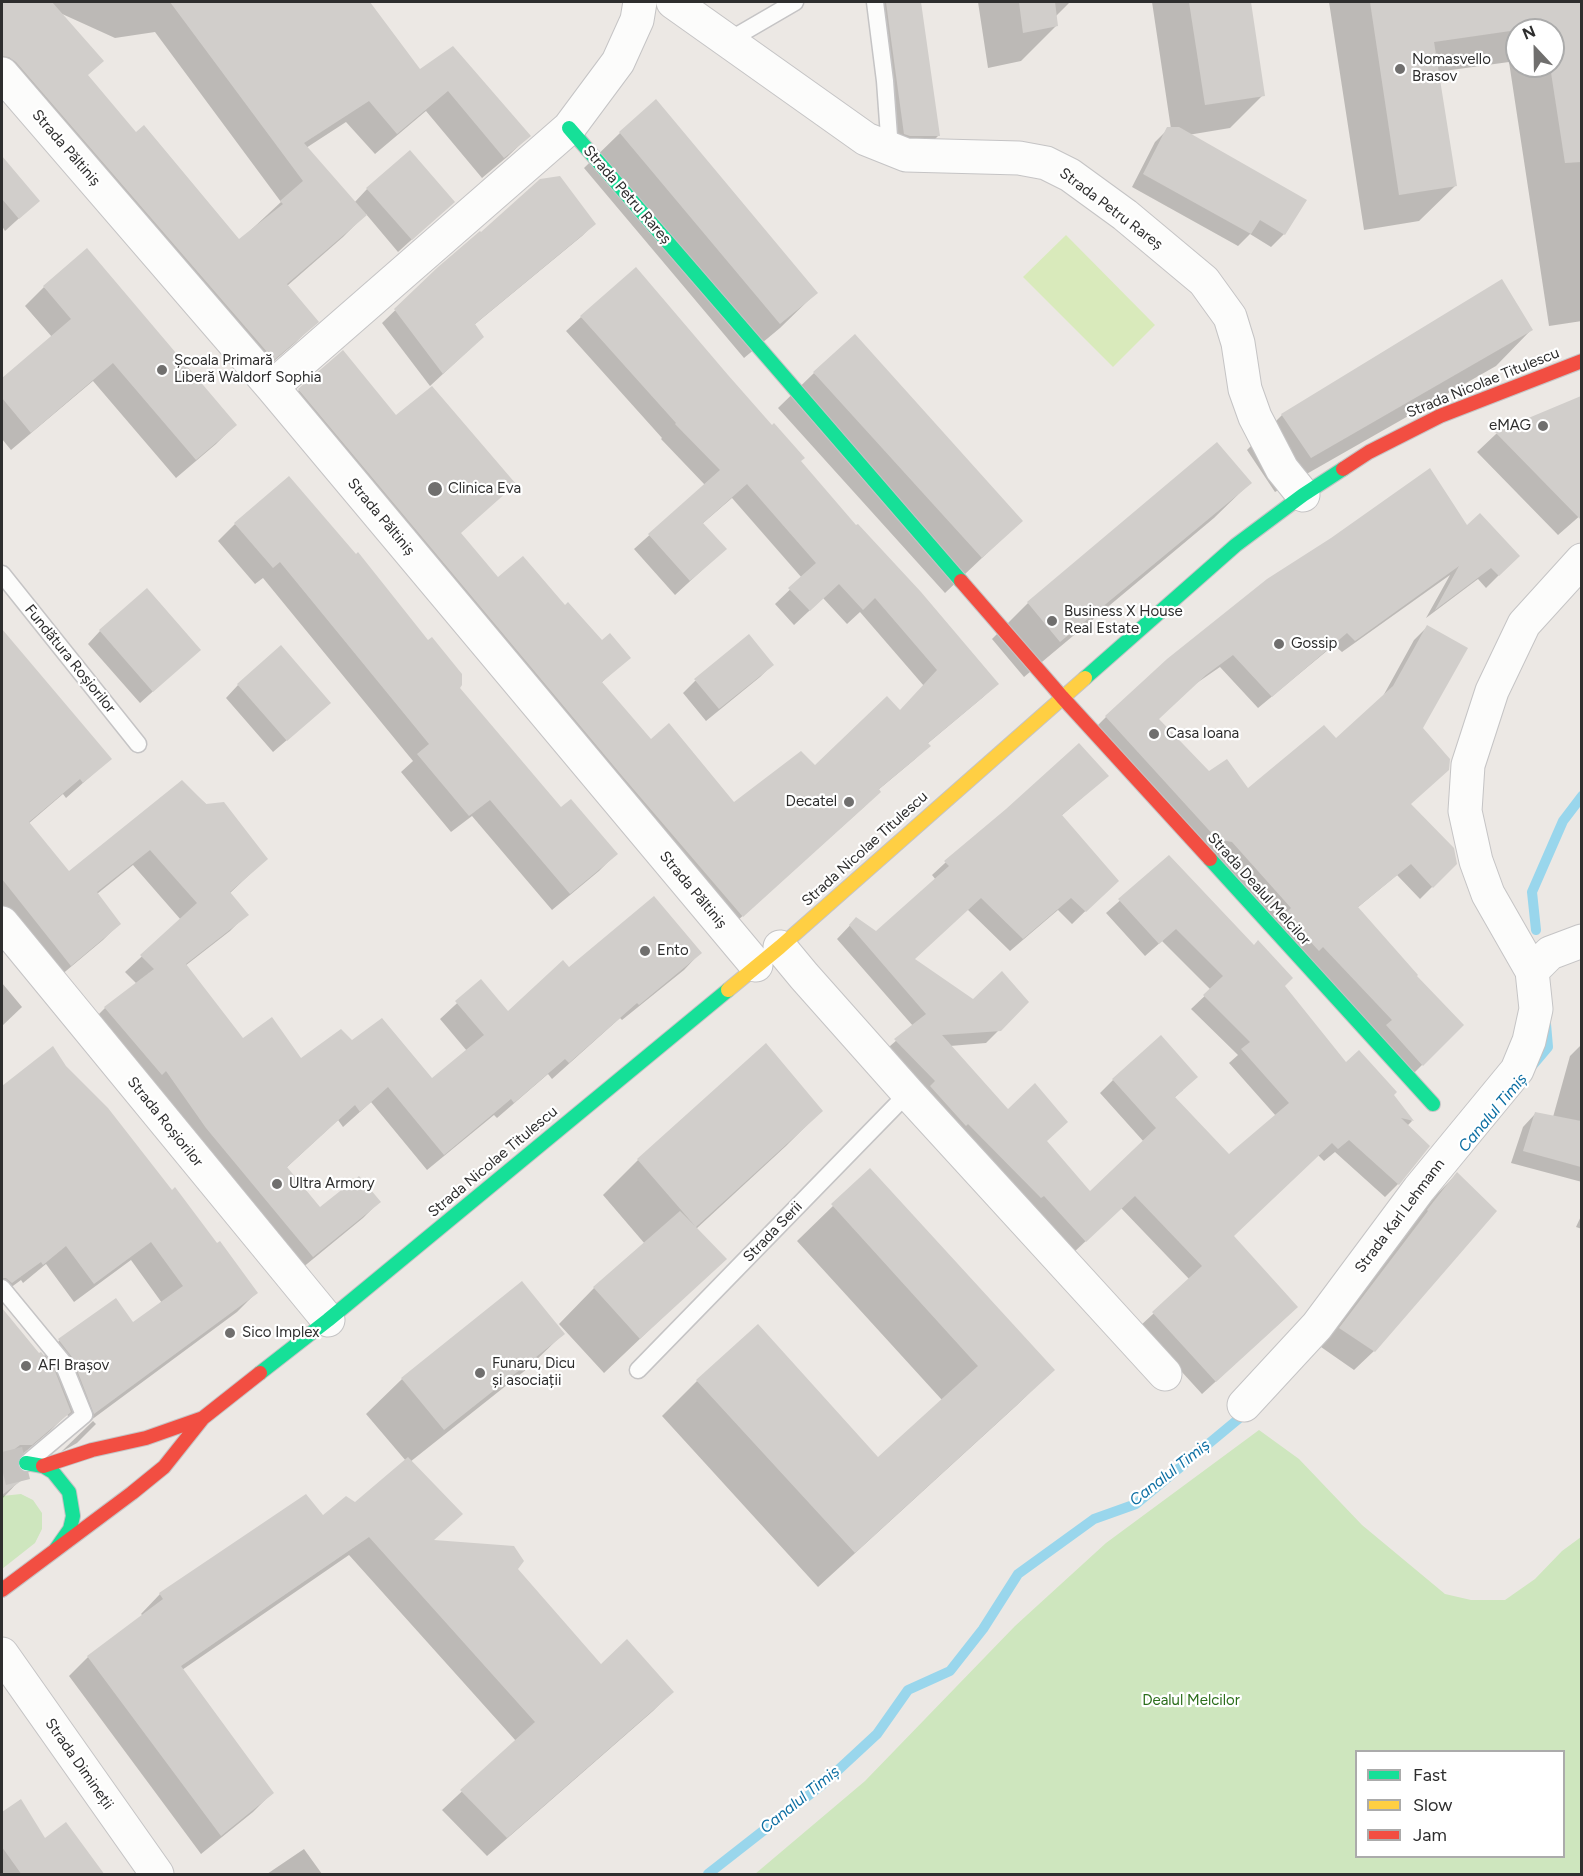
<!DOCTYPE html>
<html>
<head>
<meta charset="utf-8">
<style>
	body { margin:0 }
	#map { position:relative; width:1583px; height:1876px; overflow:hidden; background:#ece8e4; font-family:Figtree,sans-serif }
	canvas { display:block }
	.frame { position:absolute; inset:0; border:3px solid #2e2e2e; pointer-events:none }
	.legend { position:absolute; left:1355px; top:1750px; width:210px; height:108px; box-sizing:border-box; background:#fff; border:2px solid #ababab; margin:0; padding:8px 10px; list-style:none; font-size:18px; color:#2e2e2e }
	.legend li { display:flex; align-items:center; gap:12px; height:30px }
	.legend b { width:30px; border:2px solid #ababab }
	.north { position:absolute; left:1505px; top:18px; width:60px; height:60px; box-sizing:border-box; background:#fff; border:2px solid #ababab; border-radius:50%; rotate:338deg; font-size:16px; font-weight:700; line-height:24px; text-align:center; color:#2e2e2e }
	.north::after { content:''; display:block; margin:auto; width:21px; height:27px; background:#706f6e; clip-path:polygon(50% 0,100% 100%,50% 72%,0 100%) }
</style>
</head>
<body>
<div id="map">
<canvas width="1583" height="1876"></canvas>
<div class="frame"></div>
<ul class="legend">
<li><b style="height:8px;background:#16e098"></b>Fast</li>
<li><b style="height:8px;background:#ffcf43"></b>Slow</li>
<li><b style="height:8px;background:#f24e42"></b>Jam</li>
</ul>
<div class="north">N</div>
</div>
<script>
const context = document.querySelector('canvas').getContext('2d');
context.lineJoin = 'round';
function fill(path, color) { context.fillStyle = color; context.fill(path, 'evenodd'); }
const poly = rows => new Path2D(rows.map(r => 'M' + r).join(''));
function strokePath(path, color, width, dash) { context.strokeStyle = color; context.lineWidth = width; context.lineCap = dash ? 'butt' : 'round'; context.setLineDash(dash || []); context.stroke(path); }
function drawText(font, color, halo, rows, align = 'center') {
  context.font = font + ' Figtree,sans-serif'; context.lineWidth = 4.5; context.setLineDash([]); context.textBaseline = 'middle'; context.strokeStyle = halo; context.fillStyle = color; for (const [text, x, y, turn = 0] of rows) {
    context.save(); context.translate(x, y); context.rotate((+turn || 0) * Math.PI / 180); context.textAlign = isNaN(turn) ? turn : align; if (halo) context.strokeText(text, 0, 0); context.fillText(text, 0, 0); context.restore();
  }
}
fill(poly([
	[1259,1430,1299,1459,1362,1525,1445,1594,1471,1600,1505,1600,1535,1579,1562,1551,1581,1537,1581,1874,755,1874,865,1781,1015,1626,1106,1543],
	[1356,1752,1564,1752,1564,1856,1356,1856],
	[21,1494,33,1500,42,1513,42,1529,35,1543,2,1569,2,1496]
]), '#cee6be');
fill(poly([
	[1066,235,1155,325,1113,367,1023,277]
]), '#d9eabb');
fill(poly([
	[2,2,368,2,420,71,529,136,507,157,482,178,426,111,375,154,346,122,306,148,354,203,367,189,453,202,398,252,366,214,343,237,287,286,317,321,295,343,251,381,2,92],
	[60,13,115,38,155,32,281,202,239,241,136,134,87,75],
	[879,2,919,2,938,136,932,142,898,140],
	[978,2,1068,2,1069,3,1055,17,1056,26,1021,61,988,68],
	[1152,2,1249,2,1263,95,1230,128,1188,135,1305,201,1284,234,1271,247,1250,234,1238,246,1132,187,1155,142,1168,129,1171,129],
	[1329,2,1570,2,1572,15,1582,13,1582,321,1549,326,1509,62,1437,72,1455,186,1419,221,1364,230],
	[1517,30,1553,30,1553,66,1517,66],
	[650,107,816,293,780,328,744,358,584,168,620,133],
	[9,166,38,201,5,231,2,226,2,173],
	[594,224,582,236,474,325,470,349,430,386,382,323,439,268],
	[44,287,235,425,216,444,176,478,93,381,11,450,2,439,2,380,52,337,25,306],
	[581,317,799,462,856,528,997,684,982,698,927,744,929,746,914,760,878,790,865,806,727,930,285,405,299,390,460,534,498,579,564,607,602,642,629,657,601,683,651,741,734,804,815,767,899,712,924,686,860,612,847,624,823,598,794,625,775,604,802,578,732,498,702,524,725,549,675,595,634,549,705,485,661,439,662,438,566,331],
	[1531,330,1496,366,1275,492,1247,450,1282,415],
	[814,373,1021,521,945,593,778,408],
	[1582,398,1582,514,1558,535,1477,452,1496,434],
	[1217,444,1250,483,1214,518,1024,677,992,639,1028,603],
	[235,524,458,688,561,809,616,854,599,871,552,910,472,816,451,832,401,772,413,761,263,578,255,584,218,541],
	[1467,527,1518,556,1486,588,1478,579,1426,618,1450,575,1342,652,1334,645,1258,708,1220,667,1191,687,1157,719,1209,773,1248,790,1336,740,1382,698,1414,640,1427,627,1421,728,1410,805,1456,863,1420,899,1397,875,1357,908,1415,976,1462,1025,1410,1077,1094,729,1106,717],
	[100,631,199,650,140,703,88,644],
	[5,636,110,759,66,798,63,794,28,824,68,873,182,782,266,859,229,894,247,914,230,931,185,966,243,1040,300,1060,352,1042,432,1080,467,1051,440,1019,481,981,508,1013,569,969,700,953,684,970,622,1020,620,1018,552,1079,548,1074,497,1118,494,1115,427,1170,371,1102,343,1127,338,1120,286,1168,320,1209,379,1202,363,1218,296,1273,89,1024,105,1008,137,984,125,972,181,920,133,865,97,894,119,924,103,940,54,981,2,916,2,639],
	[772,665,760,677,706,721,683,693,695,681],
	[238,685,316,715,273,752,226,698],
	[1107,776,1061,816,1103,894,1072,924,1058,910,1010,951,967,909,913,959,973,1001,1027,1002,986,1043,950,1046,1007,1111,1045,1142,1090,1193,1144,1142,1100,1093,1113,1080,1183,1090,1174,1098,1229,1156,1276,1116,1229,1063,1238,1055,1191,1009,1211,990,1162,941,1145,956,1106,913,1169,857,1283,986,1346,1064,1391,1095,1412,1121,1407,1126,1398,1184,1385,1197,1335,1152,1324,1161,1318,1155,1232,1236,1283,1320,1202,1394,1140,1326,1190,1280,1121,1208,1072,1254,882,1053,913,1026,837,939,856,919,876,933,936,880,932,875,945,863,1007,810],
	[2,983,22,1007,2,1026],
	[1582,1044,1582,1182,1511,1163,1523,1127,1535,1114,1553,1117,1570,1056],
	[65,1067,256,1293,237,1312,75,1432,67,1414,50,1431,11,1464,6,1464,7,1469,13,1478,19,1481,2,1499,2,1310,39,1355,43,1357,59,1341,115,1300,133,1324,162,1303,131,1260,74,1302,46,1264,23,1283,21,1280,2,1294,2,1089,8,1083],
	[821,1111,786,1146,696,1229,724,1259,604,1373,559,1324,594,1288,645,1244,603,1195,638,1160],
	[870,1170,1053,1370,1017,1405,818,1587,662,1416,697,1381,878,1459,942,1400,797,1241],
	[1457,1174,1374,1351,1354,1370,1321,1347,1410,1230,1409,1229,1415,1221,1438,1193],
	[1582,1214,1582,1229,1576,1227],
	[563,1334,527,1369,410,1462,432,1541,516,1569,601,1666,672,1692,653,1711,487,1856,442,1810,516,1741,349,1555,182,1670,272,1793,253,1812,201,1854,69,1676,88,1657,143,1616,141,1614,160,1594,323,1517,355,1504,406,1461,366,1414,402,1379],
	[93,1421,96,1424,77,1443,61,1452],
	[20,1800,44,1840,103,1874,2,1874,2,1816],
	[304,1849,322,1874,267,1874]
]), '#0003');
strokePath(poly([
	[1536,930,1532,892,1563,821,1582,796],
	[1532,1066,1548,1047,1546,1024],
	[708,1874,823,1784,877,1734,908,1690,950,1671,983,1629,1018,1574,1094,1519,1136,1504,1248,1411]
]), '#99d6ec', 10);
fill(poly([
	[2,2,52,2,104,61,88,75,136,132,144,125,239,239,283,204,280,201,303,181,170,2,370,2,420,69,453,46,531,136,504,158,448,91,397,134,369,101,304,143,367,215,287,284,319,322,274,360,16,62,9,57,2,56],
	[886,2,921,2,940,136,910,136,904,134],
	[1019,2,1055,2,1058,26,1023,33],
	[1189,2,1251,2,1265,96,1205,105],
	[1370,2,1581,2,1581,162,1565,163,1550,66,1553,66,1553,30,1545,30,1545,27,1517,30,1434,42,1457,186,1399,195],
	[656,99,818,293,780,324,619,132],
	[1167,127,1179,127,1307,200,1285,235,1260,220,1251,234,1143,174],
	[410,150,455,202,412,240,366,188],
	[2,156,40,201,19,219,2,199],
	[560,176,596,224,475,324,484,337,443,374,394,309,438,267,480,231,481,232,540,179],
	[87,248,237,425,196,460,113,363,31,433,2,398,2,378,71,319,43,286],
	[636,267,728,375,772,425,774,423,805,458,801,461,856,525,858,524,921,592,999,684,928,743,931,746,879,789,881,792,743,917,623,777,298,389,343,350,396,415,432,386,516,484,461,533,498,577,523,556,565,605,568,602,602,640,610,633,631,658,602,682,651,739,669,723,734,802,801,751,815,765,887,696,900,710,937,670,875,598,863,610,839,584,810,611,788,588,816,563,747,484,703,523,727,549,690,581,648,534,720,470,675,424,676,423,580,316],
	[1502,279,1533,330,1311,458,1281,414],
	[855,334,1023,521,982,558,813,372],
	[1581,396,1581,520,1495,432],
	[1217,442,1252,483,1060,642,1027,602],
	[1430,468,1467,525,1480,513,1520,556,1499,576,1491,568,1435,610,1459,566,1355,641,1347,633,1272,697,1233,655,1206,675,1159,719,1209,771,1227,759,1248,788,1324,725,1336,738,1393,686,1427,625,1468,648,1423,728,1450,759,1449,770,1411,804,1454,848,1457,864,1433,888,1411,864,1358,907,1418,975,1417,976,1464,1025,1423,1066,1386,1025,1392,1020,1323,947,1319,951,1285,914,1291,908,1232,842,1217,839,1105,716,1167,659,1267,579,1331,538],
	[289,476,356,554,358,552,428,640,432,637,462,674,462,685,460,688,561,807,571,799,618,854,570,894,490,800,469,816,417,754,429,744,280,562,273,568,234,523],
	[147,588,201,650,153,692,99,630],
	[2,629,112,759,83,783,80,779,29,822,69,871,182,780,206,804,224,802,268,859,230,892,249,915,186,964,243,1038,272,1017,301,1058,341,1029,352,1040,382,1018,432,1078,484,1035,455,1001,481,979,508,1011,563,960,569,967,654,896,702,953,639,1005,637,1003,569,1063,565,1059,514,1103,511,1099,444,1155,388,1087,360,1112,355,1105,287,1167,320,1207,359,1176,381,1202,313,1257,206,1128,166,1071,162,1075,104,1007,154,969,140,955,197,903,150,850,97,892,121,924,71,966,2,879],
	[749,634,774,665,719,709,694,679],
	[281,645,331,703,287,741,237,684],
	[1079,743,1109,776,1062,815,1119,881,1086,912,1071,898,1023,939,981,898,915,959,973,999,1002,971,1029,1002,1001,1031,942,1035,1008,1109,1035,1083,1068,1122,1047,1141,1090,1191,1156,1128,1112,1079,1161,1035,1198,1077,1175,1097,1229,1154,1289,1103,1241,1049,1250,1042,1203,995,1223,976,1176,929,1159,944,1118,899,1169,855,1254,945,1258,940,1293,978,1285,986,1346,1062,1359,1050,1397,1092,1394,1095,1414,1121,1401,1118,1430,1146,1399,1185,1349,1140,1338,1149,1332,1143,1234,1236,1298,1307,1216,1382,1152,1312,1202,1266,1135,1196,1086,1242,1044,1196,1041,1198,968,1124,966,1126,930,1086,935,1081,894,1039,926,1014,849,925,856,917,876,931,949,866,944,861,1006,809],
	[766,1043,823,1111,696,1227,727,1259,640,1339,593,1287,680,1211,695,1226,637,1159],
	[53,1046,66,1066,108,1108,172,1190,175,1187,217,1243,220,1241,258,1293,94,1414,72,1357,58,1339,116,1298,133,1322,183,1286,151,1242,94,1284,66,1246,43,1265,41,1262,12,1283,6,1278,2,1278,2,1086],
	[1535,1112,1581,1121,1581,1167,1523,1151],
	[870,1168,1055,1370,855,1553,696,1380,758,1324,878,1457,978,1366,831,1204],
	[1457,1172,1497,1211,1375,1352,1339,1328,1428,1211,1427,1210,1434,1201],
	[522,1281,565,1334,444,1430,401,1378],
	[2,1308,39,1353,41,1352,53,1366,71,1412,32,1445,20,1445,12,1451,8,1459,8,1469,14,1477,21,1481,2,1495],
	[408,1457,463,1514,434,1540,514,1546,524,1561,518,1569,601,1664,627,1639,674,1692,507,1838,460,1790,535,1722,369,1537,181,1666,274,1793,221,1836,87,1656,163,1599,159,1593,306,1494,323,1515,346,1496,355,1502],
	[21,1799,45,1838,66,1822,105,1875,22,1875,2,1847,2,1812]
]), '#d1cecb');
strokePath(poly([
	[2,1469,26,1463]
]), '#c6c3c0', 33, [33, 16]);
const lane = poly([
	[875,2,885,81,890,150],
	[728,41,795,2],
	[2,574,138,744],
	[2,1288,62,1361,84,1415,27,1463],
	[638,1370,908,1093]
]);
const street = poly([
	[673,2,866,139,906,155,1019,158,1046,163,1070,175,1125,215,1204,281,1230,317,1238,343,1245,389,1255,417,1282,469,1303,495],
	[2,74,272,387,756,965],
	[272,387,569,128,618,62,637,20,640,2],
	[2,923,328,1320],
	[780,947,804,976,908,1093,1165,1374],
	[1532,971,1550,953,1582,941],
	[1244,1405,1317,1326,1419,1189,1517,1070,1529,1041,1536,1009,1532,971,1488,894,1476,861,1465,811,1468,765,1492,691,1524,624,1582,560],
	[2,1654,157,1874]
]);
const fast = poly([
	[569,128,961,581],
	[1085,678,1236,545,1303,495,1343,469],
	[1210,859,1433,1104],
	[260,1373,328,1320,728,990],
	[26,1463,43,1466,53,1472,69,1492,73,1516,70,1529,56,1549]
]);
const slow = poly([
	[728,990,780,947,1085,678]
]);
const jam = poly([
	[1343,469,1369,452,1440,416,1582,361],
	[961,581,1062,697,1210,859],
	[43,1466,92,1450,146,1438,203,1418],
	[2,1590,132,1493,164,1467,203,1418,260,1373]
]);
strokePath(lane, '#c5c4c5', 19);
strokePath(street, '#c5c4c5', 35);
strokePath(fast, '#c5c4c5', 16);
strokePath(slow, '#c5c4c5', 16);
strokePath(jam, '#c5c4c5', 16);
strokePath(lane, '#fcfcfb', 16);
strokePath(street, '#fcfcfb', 33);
strokePath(fast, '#16e098', 14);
strokePath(slow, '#ffcf43', 14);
strokePath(jam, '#f24e42', 14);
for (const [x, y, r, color] of [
	[1400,69,6,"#706f6e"],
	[162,370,6,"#706f6e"],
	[1543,426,6,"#706f6e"],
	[435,489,8,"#706f6e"],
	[1052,621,6,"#706f6e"],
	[1279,644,6,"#706f6e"],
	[1154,734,6,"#706f6e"],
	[849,802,6,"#706f6e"],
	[645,951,6,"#706f6e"],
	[277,1184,6,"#706f6e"],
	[230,1333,6,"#706f6e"],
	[26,1366,6,"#706f6e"],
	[480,1373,6,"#706f6e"]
]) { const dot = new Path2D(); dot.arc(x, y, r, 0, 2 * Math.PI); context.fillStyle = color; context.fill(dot); strokePath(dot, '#fff', 2); }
drawText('15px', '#2e2e2e', '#fff', [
	["Nomasvello",1412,60],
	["Brasov",1412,77],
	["Școala Primară",174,361],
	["Liberă Waldorf Sophia",174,378],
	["eMAG",1531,426,"right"],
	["Clinica Eva",448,489],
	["Business X House",1064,612],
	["Real Estate",1064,629],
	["Gossip",1291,644],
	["Casa Ioana",1166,734],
	["Decatel",837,802,"right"],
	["Ento",657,951],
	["Ultra Armory",289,1184],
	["Sico Implex",242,1333],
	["Funaru, Dicu",492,1364],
	["și asociații",492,1381],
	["AFI Brașov",38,1366]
], 'left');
drawText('15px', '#2e2e2e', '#fff', [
	["Strada Păltiniș",66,148,49],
	["Strada Petru Rareș",627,195,49],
	["Strada Petru Rareș",1111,209,37],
	["Strada Nicolae Titulescu",1483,383,-22],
	["Strada Păltiniș",381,517,50],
	["Fundătura Roșiorilor",70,659,51],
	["Strada Nicolae Titulescu",865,849,-42],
	["Strada Dealul Melcilor",1259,889,48],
	["Strada Păltiniș",693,890,50],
	["Strada Roșiorilor",165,1122,51],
	["Strada Nicolae Titulescu",493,1162,-40],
	["Strada Karl Lehmann",1400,1216,-53],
	["Strada Serii",773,1232,-46],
	["Strada Dimineții",79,1764,55]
]);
drawText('15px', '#2c6e1b', '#fff', [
	["Dealul Melcilor",1191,1701]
]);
drawText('italic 16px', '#0d6fa3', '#fff', [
	["Canalul Timiș",1493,1113,-50],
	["Canalul Timiș",1170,1473,-38],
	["Canalul Timiș",800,1800,-39]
]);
</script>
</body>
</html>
